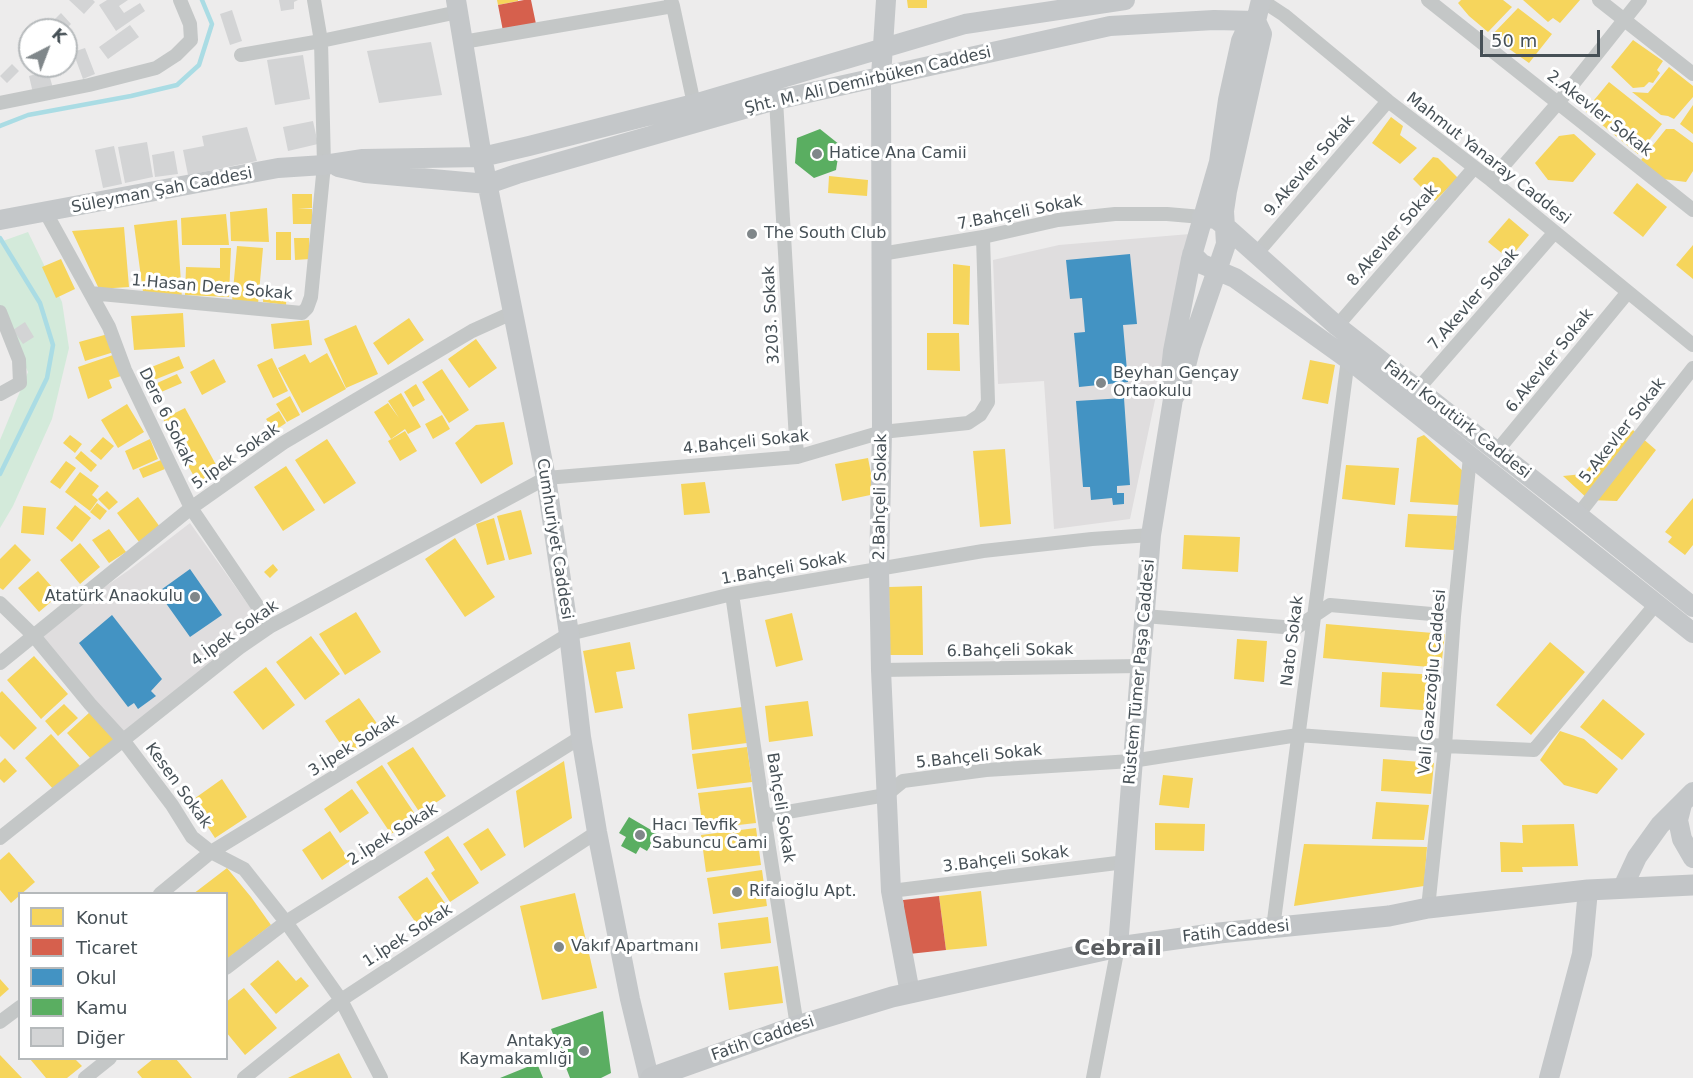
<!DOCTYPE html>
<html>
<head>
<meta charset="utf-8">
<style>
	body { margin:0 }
	#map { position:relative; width:1693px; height:1078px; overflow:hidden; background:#edecec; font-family:"DejaVu Sans",sans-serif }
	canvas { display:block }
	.legend { position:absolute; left:18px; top:892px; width:210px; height:168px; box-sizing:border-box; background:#fff; border:2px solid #b5b9bb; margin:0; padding:8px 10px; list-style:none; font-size:18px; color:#465056 }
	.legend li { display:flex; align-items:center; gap:12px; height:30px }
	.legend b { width:30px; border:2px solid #b5b9bb }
	.north { position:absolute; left:18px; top:18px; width:60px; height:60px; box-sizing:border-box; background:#fff; border:2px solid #b5b9bb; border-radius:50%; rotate:42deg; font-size:16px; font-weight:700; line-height:24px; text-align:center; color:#465056 }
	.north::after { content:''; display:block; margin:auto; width:21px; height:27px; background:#80878a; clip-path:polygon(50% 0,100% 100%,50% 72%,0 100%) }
	.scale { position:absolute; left:1480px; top:30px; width:120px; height:27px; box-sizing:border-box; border:3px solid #465056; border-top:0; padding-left:8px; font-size:18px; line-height:21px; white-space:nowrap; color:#465056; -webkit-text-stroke:4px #fff; paint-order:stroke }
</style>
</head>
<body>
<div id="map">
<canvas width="1693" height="1078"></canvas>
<ul class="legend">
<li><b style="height:16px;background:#f6d55c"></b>Konut</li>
<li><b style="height:16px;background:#d6604d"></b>Ticaret</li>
<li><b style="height:16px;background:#4393c3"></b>Okul</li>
<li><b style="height:16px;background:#5aae61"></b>Kamu</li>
<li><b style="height:16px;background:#d3d4d5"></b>Diğer</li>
</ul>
<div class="north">K</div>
<div class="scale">50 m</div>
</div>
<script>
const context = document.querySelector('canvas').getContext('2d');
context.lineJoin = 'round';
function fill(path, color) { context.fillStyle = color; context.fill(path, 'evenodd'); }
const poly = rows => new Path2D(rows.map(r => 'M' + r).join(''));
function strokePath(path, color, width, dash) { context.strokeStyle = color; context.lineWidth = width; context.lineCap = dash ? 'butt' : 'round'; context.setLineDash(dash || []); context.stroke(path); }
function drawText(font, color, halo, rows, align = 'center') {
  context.font = font + ' "DejaVu Sans",sans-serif'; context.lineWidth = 6; context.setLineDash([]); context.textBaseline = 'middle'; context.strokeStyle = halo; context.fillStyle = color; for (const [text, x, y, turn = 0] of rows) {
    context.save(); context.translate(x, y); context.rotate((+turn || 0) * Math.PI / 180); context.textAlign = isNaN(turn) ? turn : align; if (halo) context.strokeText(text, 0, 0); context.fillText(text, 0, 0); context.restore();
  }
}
fill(poly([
	[1190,234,1130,519,1054,529,1044,381,998,384,993,260,1059,245],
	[190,523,262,624,201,672,120,742,34,636,129,570]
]), '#dfddde');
fill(poly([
	[28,232,62,302,69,348,52,419,13,506,0,528,0,440,28,372,0,312,0,242]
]), '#d3eada');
fill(poly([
	[497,0,518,0,518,1,498,5],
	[907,0,927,0,927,8,908,8],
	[1461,0,1503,0,1512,7,1488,32,1469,16,1458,3],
	[1523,0,1580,0,1560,23,1553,18,1548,22],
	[1518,8,1552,34,1529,63,1491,36],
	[1633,40,1663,61,1657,70,1660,73,1653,83,1649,82,1644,87,1633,88,1611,67],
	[1669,67,1693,86,1693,97,1674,119,1668,116,1661,115,1632,92,1648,93],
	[1609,82,1662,124,1638,154,1585,111],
	[1693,105,1693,134,1680,124],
	[1391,117,1403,126,1400,135,1417,148,1400,164,1372,143],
	[1666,129,1674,129,1693,143,1693,171,1686,182,1663,179,1641,160],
	[1574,134,1596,154,1573,182,1548,180,1535,163,1559,136],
	[1433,157,1438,158,1458,178,1435,201,1413,179],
	[829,176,868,180,867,196,828,193],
	[1637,183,1667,207,1643,237,1613,213],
	[292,194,312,194,312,208,298,209,312,209,312,224,293,224],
	[267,208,269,242,231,241,230,212],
	[226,214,229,245,182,245,181,218],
	[1509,218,1529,235,1509,259,1488,242],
	[177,220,182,299,143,292,134,225],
	[124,227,129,287,99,289,72,231],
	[276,232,291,232,291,260,276,260],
	[294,238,309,238,310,259,295,260],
	[1693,245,1693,279,1676,265],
	[237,246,263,248,258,304,232,302],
	[220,248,231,248,229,297,185,295,186,267,220,268],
	[61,259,75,289,56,298,42,267],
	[953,264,970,266,969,325,953,324],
	[264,288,287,291,286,305,263,302],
	[183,313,185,347,134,350,131,316],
	[409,318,424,340,388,365,373,343],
	[309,320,312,345,274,349,271,324],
	[356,325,378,374,346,388,324,339],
	[927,333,959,333,960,371,927,370],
	[108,334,114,352,85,361,79,342],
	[476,339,497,368,469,388,448,359],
	[327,353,346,389,302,413,278,368,305,354,310,363],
	[113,355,121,376,109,380,112,388,88,399,78,367],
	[179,356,184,368,149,382,144,370],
	[272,358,288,391,273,398,257,365],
	[214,359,226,382,202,395,190,372],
	[1310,360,1335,365,1328,404,1302,399],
	[442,369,469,410,449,423,422,382],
	[177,374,182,383,159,393,155,384],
	[416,384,425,400,413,407,404,392],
	[401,393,421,427,408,434,405,429,391,439,374,412,388,403,399,418,388,401],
	[290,396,300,415,287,422,276,404],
	[127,404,144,432,118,448,101,420],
	[185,408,220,472,198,484,163,419],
	[279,411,286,423,274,431,266,419],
	[442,415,450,429,433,439,425,424],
	[504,422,513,464,481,484,455,443,476,425],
	[1626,424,1656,450,1617,501,1589,500,1563,476,1583,474],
	[405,431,417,451,400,461,388,441],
	[70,435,82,444,75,453,63,443],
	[1424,435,1463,471,1459,505,1410,502,1417,438],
	[103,437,114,446,101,460,90,451],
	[150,439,158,459,133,470,125,451],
	[327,439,356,483,324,504,295,460],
	[1005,449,1011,524,980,527,973,451],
	[81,451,97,465,91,472,75,458],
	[868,458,875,494,842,501,835,464],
	[161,460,165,469,143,478,139,469],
	[66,461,76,468,60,489,50,482],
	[1346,465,1399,468,1395,505,1342,499],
	[286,466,315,510,283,531,254,487],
	[80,472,99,486,92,495,98,500,90,511,65,492],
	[705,482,710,513,684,515,681,484],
	[107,491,118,502,109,510,98,499],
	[138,497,160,527,139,542,117,513],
	[1693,498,1693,545,1685,555,1668,542,1672,537,1665,532],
	[97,503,107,511,100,520,90,512],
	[75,505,91,518,72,542,56,528],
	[23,506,46,508,44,535,21,533],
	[521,510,532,554,509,560,497,516],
	[1408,514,1457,516,1454,550,1405,547],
	[494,518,505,560,487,565,476,524],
	[109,529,126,552,109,563,92,540],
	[1184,535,1240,537,1238,572,1182,569],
	[455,538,495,597,465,617,425,559],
	[80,543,100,567,80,584,60,560],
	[15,544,31,560,3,590,0,588,0,559],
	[273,564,278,570,270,578,264,572],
	[38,571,59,595,39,612,18,588],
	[922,586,923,655,890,655,889,587],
	[356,612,381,652,345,675,319,634],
	[792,613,803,660,776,667,765,620],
	[1326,624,1445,634,1441,668,1323,658],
	[311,636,340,674,305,700,276,662],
	[1237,639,1267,641,1264,682,1234,679],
	[630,642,635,669,616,672,623,708,595,713,583,651],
	[1550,642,1585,672,1531,735,1496,705],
	[34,656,68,694,41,719,7,680],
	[266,667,295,705,263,730,233,692],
	[1382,672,1439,675,1436,711,1380,707],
	[2,691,37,728,14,750,0,736,0,693],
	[359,698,383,732,348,755,325,721],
	[1603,699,1645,734,1622,760,1580,727],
	[808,701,813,736,769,742,765,706],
	[64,704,78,718,58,736,45,721],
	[742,707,747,743,692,750,688,714],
	[90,712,115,740,92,760,67,733],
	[1560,731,1584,739,1618,769,1597,794,1564,785,1540,760],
	[51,734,80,766,54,790,25,758],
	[413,747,446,796,420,813,387,763],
	[747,747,752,782,697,789,692,754],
	[5,758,17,771,4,783,0,779,0,763],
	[1383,759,1434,763,1431,794,1381,791],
	[564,761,572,818,524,848,516,791],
	[382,765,417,817,391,834,356,782],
	[1163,775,1193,778,1189,808,1159,805],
	[222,779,247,817,215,838,191,801],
	[751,787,756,823,703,829,698,793],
	[352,789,369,813,340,833,324,809],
	[1376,802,1429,805,1424,840,1372,839],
	[1155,823,1205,824,1204,851,1155,850],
	[1574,824,1578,866,1522,867,1523,872,1501,872,1500,842,1523,843,1522,825],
	[488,828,506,855,481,871,463,844],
	[756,828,761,865,706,872,701,835],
	[330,831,350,861,322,880,302,850],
	[448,836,479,883,450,902,431,873,435,870,424,852],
	[1304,844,1427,847,1424,886,1294,906],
	[9,852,35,882,11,903,0,890,0,860],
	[227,868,251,897,271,925,226,960,226,894,193,894],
	[762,870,767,906,713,914,707,878],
	[427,877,445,903,416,923,398,897],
	[981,891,987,946,946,950,939,896],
	[575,893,597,988,542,1000,520,906],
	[768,917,771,943,721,949,718,923],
	[278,960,296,981,301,977,309,986,276,1014,250,984],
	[778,966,783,1003,729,1010,724,973],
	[0,979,9,989,0,997],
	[244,988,277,1028,245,1055,226,1032,226,1002],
	[339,1053,352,1078,288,1078],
	[0,1055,22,1078,0,1078],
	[30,1059,75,1059,82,1066,67,1078,46,1078],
	[153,1059,176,1059,192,1078,142,1078,137,1072]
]), '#f6d55c');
fill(poly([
	[524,0,531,0,536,24,503,31,498,5],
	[939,896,946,950,909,954,903,900]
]), '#d6604d');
fill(poly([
	[1130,254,1137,324,1123,325,1128,382,1079,387,1074,333,1085,332,1082,298,1070,299,1066,260],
	[1124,398,1130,485,1117,486,1117,493,1124,493,1124,504,1113,505,1112,498,1091,500,1090,487,1083,487,1076,401],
	[190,569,222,615,190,637,158,592],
	[112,615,162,679,151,691,156,696,138,709,134,703,128,707,79,643]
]), '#4393c3');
fill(poly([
	[820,129,840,145,836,170,814,178,795,163,797,138],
	[629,817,658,834,647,851,640,847,636,854,621,846,626,837,619,833],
	[603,1011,611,1073,601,1078,570,1078,551,1029],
	[537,1063,543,1078,500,1078]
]), '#5aae61');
strokePath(poly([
	[0,126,28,115,131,96,177,85,199,65,212,24,202,0],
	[0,238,40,303,53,345,47,378,0,474]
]), '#aadce4', 4.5);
fill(poly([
	[69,0,93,0,95,2,84,14],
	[107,0,128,0,119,6,124,13,140,3,145,11,116,31,99,5],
	[279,0,298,0,294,2,294,9,281,11],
	[232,10,242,41,230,45,220,14],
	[61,13,71,24,65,30,44,30],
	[130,25,139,37,108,59,99,47],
	[431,42,442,95,379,103,367,51],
	[85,48,95,74,83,79,73,52],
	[303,55,310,99,275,105,267,60],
	[12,64,19,71,7,83,0,76],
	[48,71,53,88,33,93,29,76],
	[313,121,318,144,288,151,283,127],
	[247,127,257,161,188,175,183,150,204,146,202,136],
	[147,142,153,177,125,183,118,147],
	[114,146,122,184,103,188,95,150],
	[174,151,178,174,155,177,152,155],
	[25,322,34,337,23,344,13,330]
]), '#d3d4d5');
strokePath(poly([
	[1261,0,1284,15,1388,101,1491,180,1693,345],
	[1428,0,1693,210],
	[1599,0,1693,74],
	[673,6,694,104],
	[463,42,673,6,671,0],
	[241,55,321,41,458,12],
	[776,100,797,457],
	[0,103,89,85,156,68,176,55,191,40,190,24,180,0],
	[1491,180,1558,103,1640,0],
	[46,213,109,327,125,370,191,508,271,626],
	[1257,253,1388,101],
	[881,254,983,237,1058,220,1115,214,1167,214,1202,217],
	[90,293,302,313,307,308,311,297,324,165,321,41,314,0],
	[0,312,19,360,20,383,0,394],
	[1337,326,1474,168],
	[1418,389,1554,233],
	[1497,451,1628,292],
	[1578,515,1693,368],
	[732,594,764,816,797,1026],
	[0,603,34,636,90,704,123,740,172,805,192,837,211,852,244,869,286,922,341,1000,381,1078],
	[1144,616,1296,628,1330,605,1454,616],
	[0,663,191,508,283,443,472,331,514,312],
	[881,670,1140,666],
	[764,816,886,795,903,781,986,770,1132,761,1298,735,1445,746,1534,750,1656,604],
	[0,838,239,648,271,626,546,478,797,457,882,432,968,423,980,415,988,402,983,237],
	[891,891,1125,862],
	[160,894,211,852,569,634,732,594,983,551,1092,539,1151,535],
	[1428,908,1445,746,1454,616,1470,457],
	[1273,928,1348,359],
	[226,968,286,922,581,737],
	[0,1022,20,1007],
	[85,1078,110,1058],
	[244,1078,341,1000,597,832],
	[1093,1078,1118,947]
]), '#c4c7c7', 14);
strokePath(poly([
	[456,0,482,157,546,478,569,634,581,737,597,832,630,999,649,1078],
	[886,0,881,76,882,432,879,570,881,670,891,891,910,993],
	[338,167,365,173,488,184,517,174,776,100,1110,26,1214,20,1256,21],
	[1202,217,1216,219,1226,227,1337,326,1578,515,1693,607],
	[0,220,278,168,324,165,363,159,482,157,529,146,694,104,965,24,1125,0],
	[1192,254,1202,264,1235,278,1348,359,1693,633],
	[1174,397,1181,385,1191,346,1226,244,1224,211,1227,191,1262,34,1256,21],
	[1682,804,1678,820,1682,839,1693,858],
	[1623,887,1637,857,1660,825,1693,792],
	[1118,947,1151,535,1173,399,1170,378,1173,351,1191,259,1219,162,1228,100,1241,41,1246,30,1256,21,1261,0],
	[1549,1078,1582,954,1588,890]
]), '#c4c7c9', 20);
strokePath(poly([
	[651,1078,797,1026,892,997,1118,947,1219,933,1389,916,1428,908,1588,890,1693,885]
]), '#c2c5c7', 21);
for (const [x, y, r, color] of [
	[817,154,6,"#80878a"],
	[752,234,6,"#80878a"],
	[1101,383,6,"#80878a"],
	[195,597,6,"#80878a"],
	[640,835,6,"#80878a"],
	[737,892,6,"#80878a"],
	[559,947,6,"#80878a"],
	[584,1051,6,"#80878a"]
]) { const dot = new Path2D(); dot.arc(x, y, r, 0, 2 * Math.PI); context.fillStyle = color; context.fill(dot); strokePath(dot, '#fff', 2); }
drawText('16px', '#465056', '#fff', [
	["Şht. M. Ali Demirbüken Caddesi",868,81,-13],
	["2.Akevler Sokak",1599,114,38],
	["Mahmut Yanaray Caddesi",1488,159,38],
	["9.Akevler Sokak",1310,166,-49],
	["Süleyman Şah Caddesi",162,191,-11],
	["7.Bahçeli Sokak",1020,213,-11],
	["8.Akevler Sokak",1393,236,-49],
	["1.Hasan Dere Sokak",212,288,5],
	["7.Akevler Sokak",1474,300,-49],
	["3203. Sokak",772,315,-93],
	["6.Akevler Sokak",1550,361,-51],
	["Dere 6 Sokak",166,417,64],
	["Fahri Korutürk Caddesi",1457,420,38],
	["5.Akevler Sokak",1623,431,-52],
	["4.Bahçeli Sokak",746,443,-6],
	["5.İpek Sokak",236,457,-35],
	["2.Bahçeli Sokak",881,497,-89],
	["Cumhuriyet Caddesi",554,539,81],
	["1.Bahçeli Sokak",784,569,-10],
	["4.İpek Sokak",235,634,-35],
	["Nato Sokak",1293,641,-83],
	["6.Bahçeli Sokak",1010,651,-1],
	["Rüstem Tümer Paşa Caddesi",1140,672,-85],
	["Vali Gazezoğlu Caddesi",1433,682,-85],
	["3.İpek Sokak",354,746,-32],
	["5.Bahçeli Sokak",979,757,-6],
	["Kesen Sokak",178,786,54],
	["Bahçeli Sokak",780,808,81],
	["2.İpek Sokak",393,835,-32],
	["3.Bahçeli Sokak",1006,860,-7],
	["Fatih Caddesi",1236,932,-6],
	["1.İpek Sokak",408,936,-33],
	["Fatih Caddesi",763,1039,-19]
]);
drawText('16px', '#465056', '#fff', [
	["Hatice Ana Camii",829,154],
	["The South Club",764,234],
	["Beyhan Gençay",1113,374],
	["Ortaokulu",1113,392],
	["Atatürk Anaokulu",183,597,"right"],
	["Hacı Tevfik",652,826],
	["Sabuncu Cami",652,844],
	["Rifaioğlu Apt.",749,892],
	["Vakıf Apartmanı",571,947],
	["Antakya",572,1042,"right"],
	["Kaymakamlığı",572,1060,"right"]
], 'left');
drawText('bold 22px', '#595c5f', '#fff', [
	["Cebrail",1118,949]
]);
</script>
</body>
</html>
